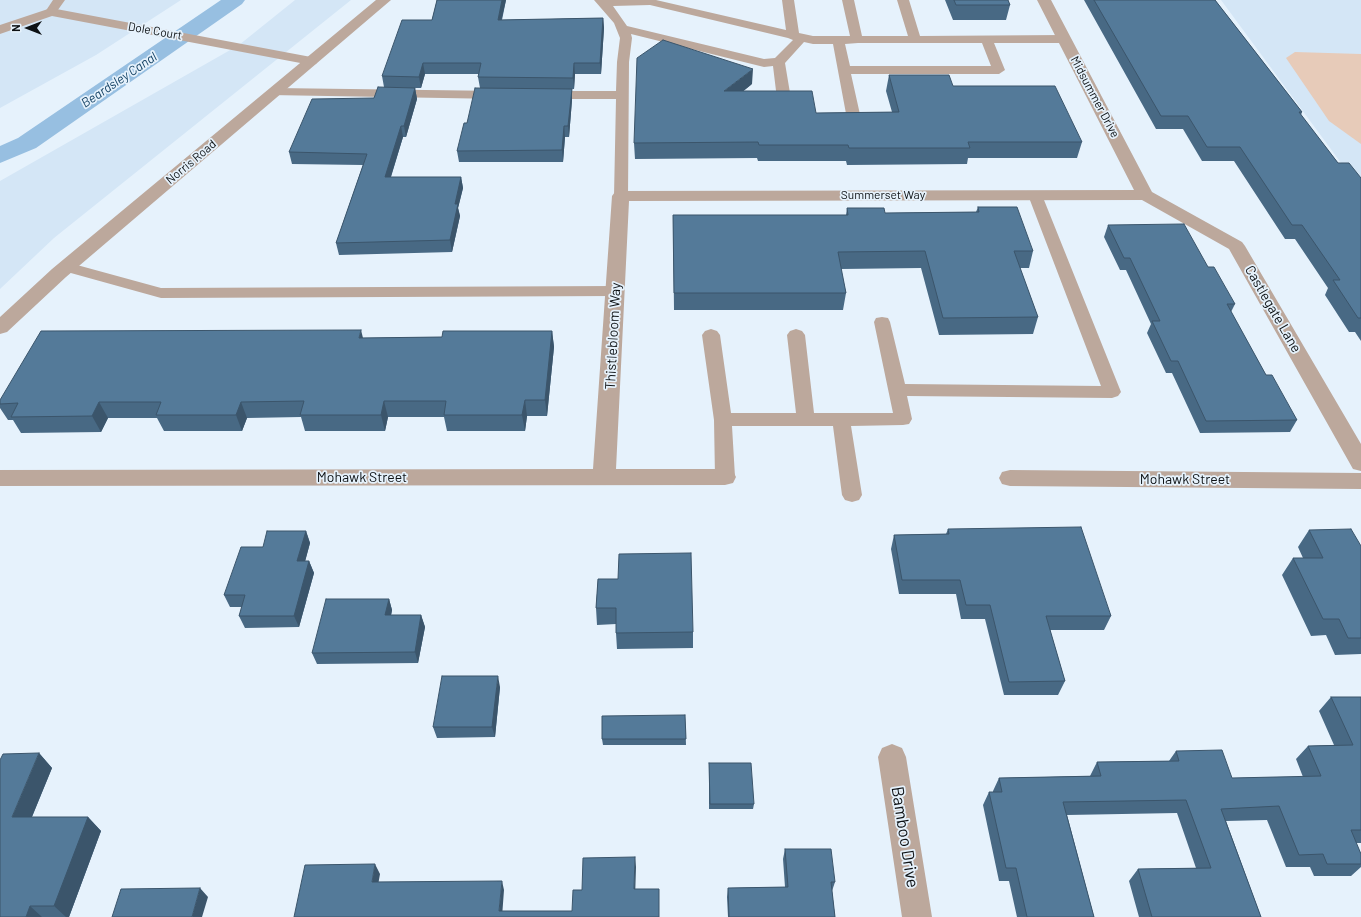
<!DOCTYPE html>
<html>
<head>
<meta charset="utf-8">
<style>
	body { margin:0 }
	#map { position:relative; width:1361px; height:917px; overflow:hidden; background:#e6f2fc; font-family:Barlow,sans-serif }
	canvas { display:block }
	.north { position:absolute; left:8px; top:8px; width:40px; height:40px; -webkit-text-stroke:3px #e6f2fc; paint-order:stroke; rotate:270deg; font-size:11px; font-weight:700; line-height:16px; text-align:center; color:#0d1114 }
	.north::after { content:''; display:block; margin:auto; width:14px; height:18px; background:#0d1114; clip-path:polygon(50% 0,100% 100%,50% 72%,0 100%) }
</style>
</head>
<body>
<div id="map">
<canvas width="1361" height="917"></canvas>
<div class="north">N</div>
</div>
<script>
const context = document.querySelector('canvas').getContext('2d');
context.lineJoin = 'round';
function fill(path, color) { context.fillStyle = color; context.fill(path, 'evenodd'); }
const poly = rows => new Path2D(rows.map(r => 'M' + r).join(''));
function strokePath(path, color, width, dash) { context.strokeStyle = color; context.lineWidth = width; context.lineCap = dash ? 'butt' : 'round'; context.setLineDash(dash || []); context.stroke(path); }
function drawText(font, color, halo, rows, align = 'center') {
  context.font = font + ' Barlow,sans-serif'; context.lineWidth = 3.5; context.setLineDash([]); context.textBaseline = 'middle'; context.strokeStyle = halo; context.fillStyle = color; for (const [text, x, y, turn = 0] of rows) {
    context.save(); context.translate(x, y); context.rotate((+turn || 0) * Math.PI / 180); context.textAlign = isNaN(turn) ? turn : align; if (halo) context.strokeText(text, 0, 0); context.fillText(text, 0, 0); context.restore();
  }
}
fill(poly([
	[0,0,181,0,96,55,0,108],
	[295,0,351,0,54,238,0,289,0,181,239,45],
	[1221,0,1361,0,1361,190]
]), '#d4e6f6');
fill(poly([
	[1295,52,1361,54,1361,144,1329,121,1286,58]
]), '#e7cbb9');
fill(poly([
	[221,0,245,0,242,4,36,148,0,163,0,146,18,138,221,0]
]), '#97bfe1');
fill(poly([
	[53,0,65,0,55,14,47,14,45,12,53,0],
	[594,0,656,0,786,30,782,0,794,0,799,33,813,36,850,36,842,0,854,0,862,36,908,36,897,0,909,0,920,36,1064,35,1070,39,1064,43,994,43,1005,70,999,74,851,74,861,119,859,122,854,123,849,122,847,119,833,44,813,44,804,42,785,63,791,99,789,102,784,103,779,102,777,99,773,66,764,67,631,34,632,38,629,62,628,196,626,199,621,200,616,199,614,196,616,99,547,99,540,95,547,91,616,91,617,62,620,38,614,23,594,0],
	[650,5,788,38,793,40,775,58,764,59,627,26,613,6,650,5],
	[858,43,982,43,991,66,850,66,845,44,858,43],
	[275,88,501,91,508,95,501,99,270,95,268,92,275,88],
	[1035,191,1040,192,1042,195,1121,392,1118,396,1112,398,907,396,912,419,909,424,903,425,851,426,862,495,859,500,852,502,845,500,842,495,833,426,732,426,735,477,732,482,725,484,718,482,715,477,714,420,702,335,705,331,711,329,717,331,720,335,731,413,796,413,787,335,790,331,796,329,802,331,805,335,814,413,893,413,874,322,876,318,882,317,888,318,890,322,905,384,1101,386,1028,195,1030,192,1035,191],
	[66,262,161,288,615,286,621,287,623,291,621,295,615,296,161,298,60,270,58,267,60,264,66,262]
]), '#bca89c');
fill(poly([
	[1037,0,1051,0,1152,192,1242,242,1245,246,1361,444,1361,471,1353,469,1229,249,1142,200,629,201,616,469,725,469,733,471,736,477,733,483,725,485,0,486,0,470,593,469,612,196,615,192,621,191,1134,190,1037,0],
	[51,8,311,57,316,58,318,61,316,64,311,65,52,16,0,34,0,25,51,8],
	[1010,470,1361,473,1361,489,1010,486,1002,484,999,478,1002,472,1010,470],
	[892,744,902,748,906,757,932,917,902,917,878,757,882,748,892,744]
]), '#bca89c');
fill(poly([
	[376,0,391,0,66,277,7,332,0,334,0,317,52,269,376,0]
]), '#bca89c');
fill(poly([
	[437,0,506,0,502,20,603,18,604,28,601,74,575,74,574,89,572,89,572,100,569,137,565,137,563,162,459,162,457,151,480,88,478,77,479,74,425,74,421,88,415,88,417,99,406,137,403,137,391,177,461,177,463,188,458,208,460,216,452,252,339,255,336,243,363,165,292,164,289,152,374,98,384,87,382,76,432,20],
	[945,0,1008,0,1010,5,1006,20,953,20],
	[1084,0,1215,0,1302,112,1301,115,1338,163,1361,178,1361,341,1355,332,1349,332,1325,295,1328,288,1295,239,1285,239,1234,161,1202,161,1183,129,1156,129],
	[889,75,953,86,1082,142,1077,158,968,158,967,164,847,165,846,161,758,161,757,158,635,159,634,143,752,84,743,91,816,113,892,112,886,91],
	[978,207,1033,251,1029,268,1020,268,1038,317,1033,334,939,335,921,268,841,269,846,293,843,310,674,310,673,215,846,215,847,208,885,213,976,212],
	[1108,225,1208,267,1235,304,1231,312,1266,375,1297,420,1290,432,1200,433,1172,373,1166,373,1147,333,1151,324,1126,270,1120,270,1104,237],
	[552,331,554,347,547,416,527,416,525,431,447,431,444,417,388,417,385,431,305,431,301,417,247,418,242,431,164,431,157,418,108,418,101,432,21,433,13,420,8,420,0,408,0,400,363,338,442,337],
	[948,529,1111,616,1104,630,1050,630,1065,681,1058,695,1004,695,985,619,961,619,956,594,899,594,891,549,894,535,946,534],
	[1309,530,1361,546,1361,654,1335,655,1326,635,1311,636,1282,575,1293,558,1303,558,1298,547],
	[306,531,310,543,305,561,309,561,314,573,299,627,245,628,239,616,242,607,230,607,224,595,263,547],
	[598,579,693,632,693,648,617,649,616,633,616,624,597,625,596,608],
	[389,599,392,610,391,615,421,615,425,627,418,663,317,664,312,653],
	[500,687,495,737,437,738,433,727],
	[1331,697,1361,697,1361,843,1356,843,1361,854,1361,867,1351,876,1314,876,1310,867,1286,867,1267,820,1226,821,1261,917,1139,917,1129,881,1138,869,1196,868,1177,813,1067,815,1094,917,1017,917,1009,881,999,881,983,805,989,792,993,792,993,791,999,778,1090,776,1097,762,1169,761,1176,751,1232,778,1303,777,1296,759,1308,746,1334,745,1319,711],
	[685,715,686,745,603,745,602,739],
	[39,753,52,768,32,817,88,817,101,831,69,917,0,917],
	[709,763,754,804,753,809,709,809],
	[785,849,835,882,832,891,835,917,728,917,727,897,728,888,785,887,783,859]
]), '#486984');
fill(poly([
	[502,0,506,0,499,30,498,20],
	[603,18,604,28,601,74,600,63],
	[423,63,425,74,421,88,419,77],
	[574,63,575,74,574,89,573,78],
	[753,69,752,84,724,107,724,91],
	[415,88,417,99,406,137,404,126],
	[572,89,572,100,569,137,568,126],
	[401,126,403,137,387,189,385,177],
	[564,126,565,137,563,162,562,150],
	[461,177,463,188,458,208,460,216,452,252,450,240,455,204],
	[361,330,365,346,359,338],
	[552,331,554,347,547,416,545,400],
	[525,400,527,416,525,431,522,415],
	[384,401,388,417,385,431,381,415],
	[99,402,108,418,101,432,92,416],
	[241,402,247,418,242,431,236,415],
	[306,531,310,543,302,573,297,561],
	[309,561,314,573,299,627,294,616],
	[389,599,392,610,389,627,385,615],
	[421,615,425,627,418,663,415,652],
	[498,676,500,687,495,737,492,727],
	[39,753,52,768,26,831,12,817],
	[88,817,101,831,69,917,66,917,54,906],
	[635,857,636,867,635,899,634,889],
	[375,864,380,874,377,891,372,882],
	[502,881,504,890,502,917,499,911],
	[200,888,208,897,202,917,192,917],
	[30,906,42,917,26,917]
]), '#3b556b');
const building = poly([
	[437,0,502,0,498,20,603,18,600,63,574,63,573,78,478,77,481,63,423,63,419,77,382,76,402,20,432,20,437,0],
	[954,0,1008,0,1010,5,956,5,954,0],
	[1094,0,1215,0,1302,112,1299,112,1338,163,1349,163,1361,178,1361,318,1358,318,1333,280,1340,280,1302,225,1292,225,1240,147,1207,147,1188,116,1161,116,1094,0],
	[663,40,753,69,724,91,812,91,816,113,899,112,889,75,949,75,953,86,1055,86,1082,142,968,142,970,148,849,148,848,145,759,145,758,142,634,143,637,58,663,40],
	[378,87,415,88,404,126,401,126,385,177,461,177,455,204,458,204,450,240,336,243,367,154,289,152,312,99,374,98,378,87],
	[475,88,572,89,568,126,564,126,562,150,457,151,464,123,467,123,475,88],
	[978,207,1017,207,1033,251,1014,251,1038,317,943,318,925,251,838,252,846,293,674,293,673,215,848,215,847,208,884,208,885,213,979,212,978,207],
	[1184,224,1208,267,1214,267,1235,304,1227,304,1266,375,1272,375,1297,420,1206,421,1178,361,1171,361,1152,321,1160,321,1130,258,1124,258,1108,225,1184,224],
	[361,330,359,338,442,337,443,331,552,331,545,400,525,400,522,415,444,415,446,401,384,401,381,415,300,415,304,401,241,402,236,415,156,415,161,402,99,402,92,416,11,417,18,403,0,404,0,400,41,331,361,330],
	[1081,527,1111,616,1046,616,1065,681,1009,682,990,605,966,605,960,580,902,580,894,535,949,534,948,529,1081,527],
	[1351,529,1361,546,1361,638,1348,638,1339,619,1323,619,1293,558,1323,558,1309,530,1351,529],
	[267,531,306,531,297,561,309,561,294,616,239,616,245,595,224,595,241,547,263,547,267,531],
	[691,553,693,632,616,633,616,608,596,608,598,579,618,579,619,554,691,553],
	[326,599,389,599,385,615,421,615,415,652,312,653,326,599],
	[442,676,498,676,492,727,433,727,442,676],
	[1331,697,1361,697,1361,830,1351,830,1361,854,1361,864,1327,864,1323,854,1299,855,1279,806,1221,809,1261,917,1152,917,1138,869,1211,868,1186,800,1063,802,1094,917,1027,917,1016,868,1006,868,989,792,1002,792,999,778,1101,776,1097,762,1179,761,1176,751,1222,750,1232,778,1321,776,1308,746,1353,745,1331,697],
	[685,715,686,739,602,739,602,716,685,715],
	[39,753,12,817,88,817,54,906,30,906,26,917,0,917,0,760,3,754,39,753],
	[709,763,751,763,754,804,710,804,709,763],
	[785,849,831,849,835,882,831,882,835,917,729,917,728,888,788,887,785,849],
	[635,857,634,889,659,889,659,917,294,917,305,865,375,864,372,882,502,881,499,911,572,911,573,890,582,890,583,858,635,857],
	[200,888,192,917,112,917,121,889,200,888]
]);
fill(building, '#547a99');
strokePath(building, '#3b556b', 1);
drawText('12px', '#0d1114', '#e6f2fc', [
	["Dole Court",155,31,10],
	["Midsummer Drive",1095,97,62],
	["Norris Road",191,162,-40],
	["Summerset Way",883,195]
]);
drawText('italic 13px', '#144264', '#e6f2fc', [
	["Beardsley Canal",119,80,-34]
]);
drawText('14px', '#0d1114', '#e6f2fc', [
	["Castlegate Lane",1273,309,60],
	["Thistlebloom Way",613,336,-87],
	["Mohawk Street",362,477],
	["Mohawk Street",1185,479]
]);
drawText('17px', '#0d1114', '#e6f2fc', [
	["Bamboo Drive",905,837,81]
]);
</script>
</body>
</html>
